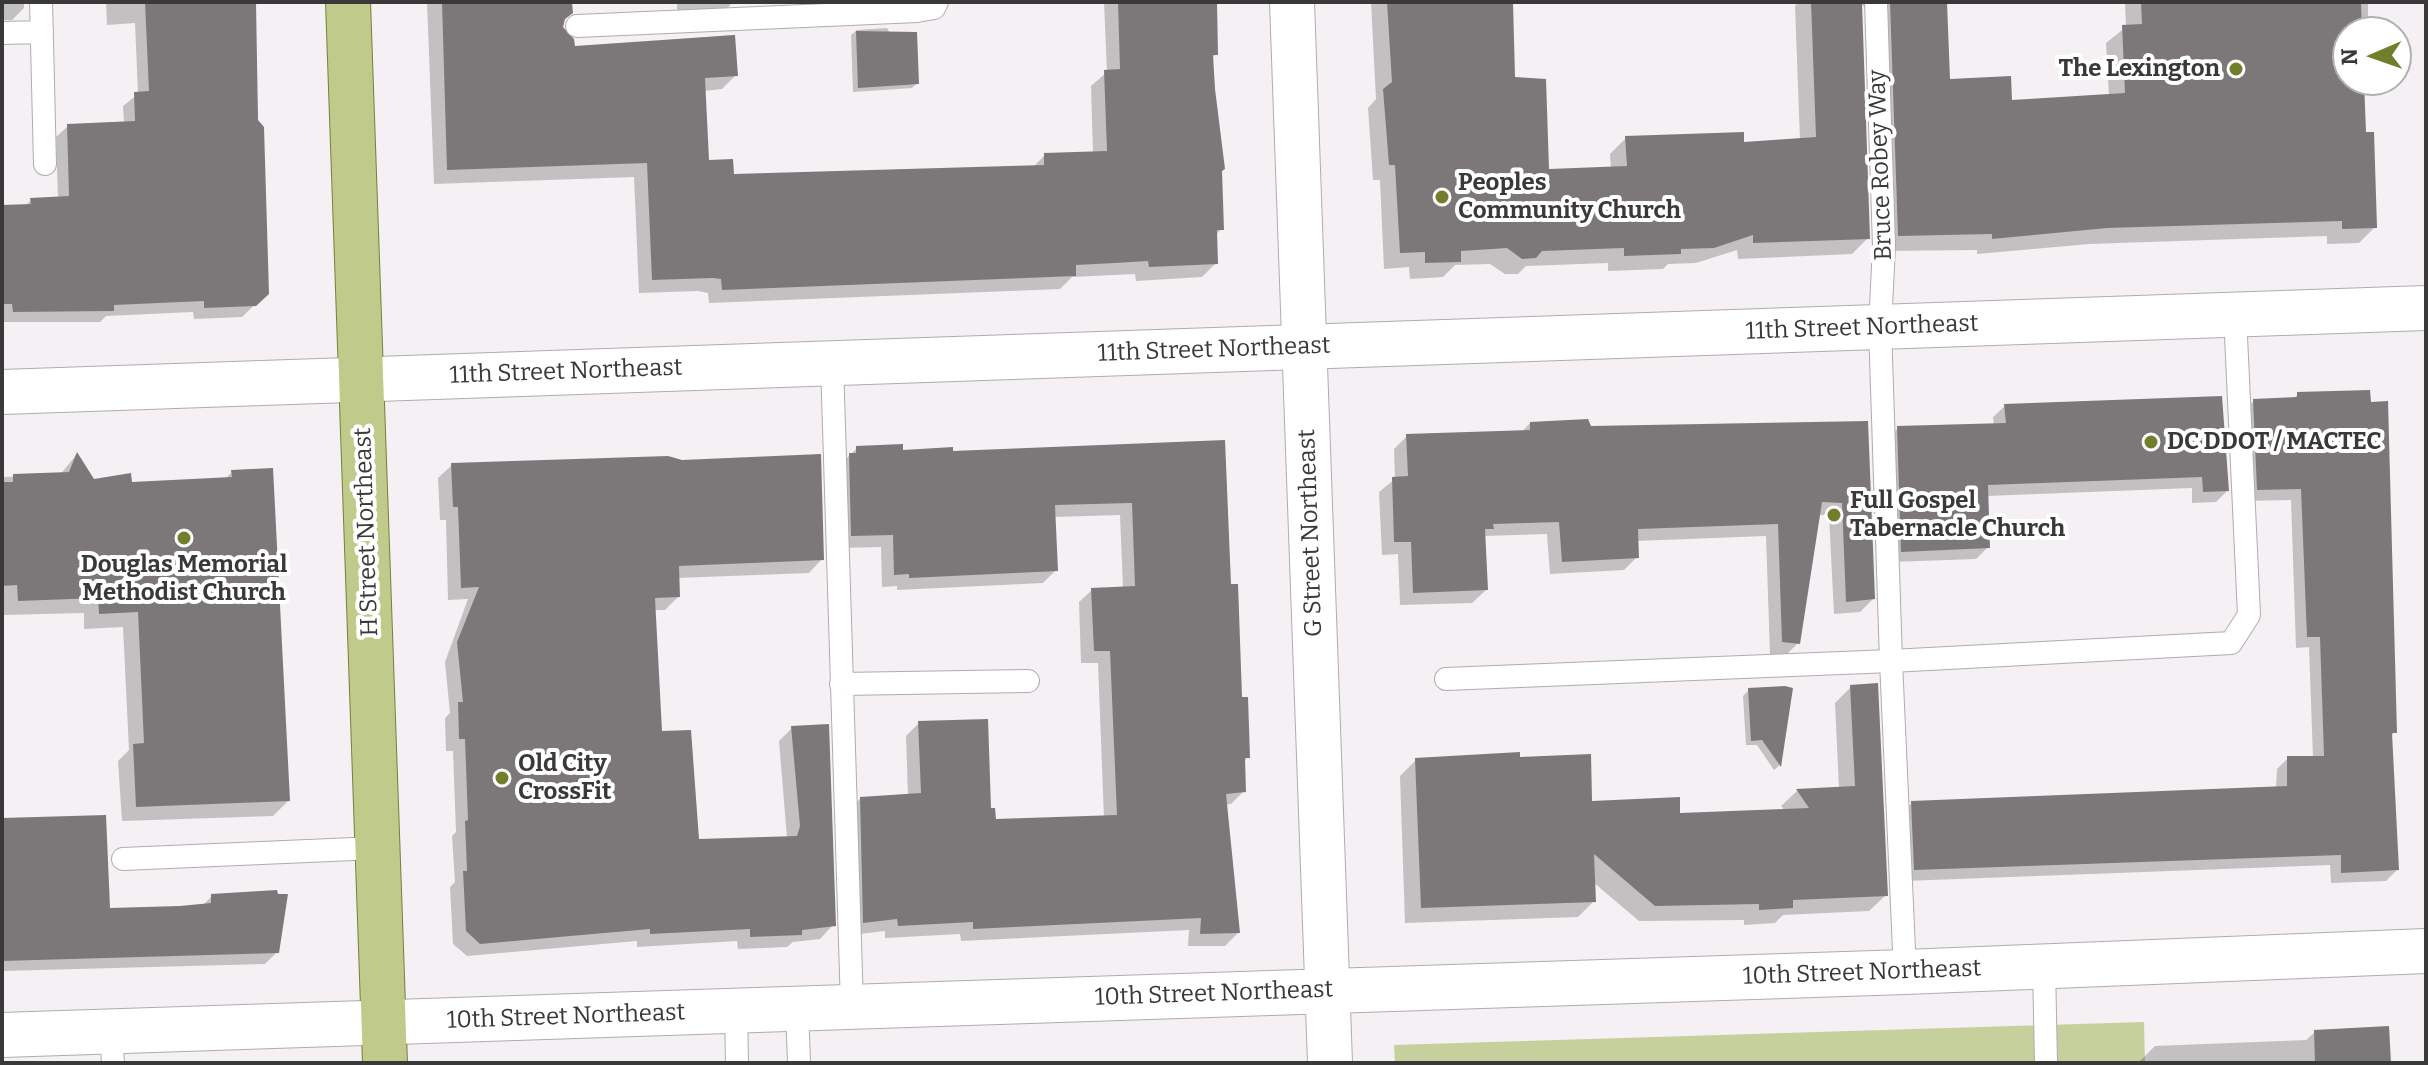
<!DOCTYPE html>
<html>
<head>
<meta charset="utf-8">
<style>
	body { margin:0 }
	#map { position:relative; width:2428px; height:1065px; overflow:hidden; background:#f4f0f3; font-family:Bitter,serif }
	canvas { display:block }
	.frame { position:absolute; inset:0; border:4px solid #3a393a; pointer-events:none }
	.north { position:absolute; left:2332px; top:16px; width:80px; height:80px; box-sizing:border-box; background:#fff; border:2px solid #b0b0b0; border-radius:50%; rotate:268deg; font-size:22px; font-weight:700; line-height:32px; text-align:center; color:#3a393a }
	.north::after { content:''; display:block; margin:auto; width:28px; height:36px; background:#717e2c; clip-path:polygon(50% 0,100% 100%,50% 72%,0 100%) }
</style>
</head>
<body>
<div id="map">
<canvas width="2428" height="1065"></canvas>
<div class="frame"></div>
<div class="north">N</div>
</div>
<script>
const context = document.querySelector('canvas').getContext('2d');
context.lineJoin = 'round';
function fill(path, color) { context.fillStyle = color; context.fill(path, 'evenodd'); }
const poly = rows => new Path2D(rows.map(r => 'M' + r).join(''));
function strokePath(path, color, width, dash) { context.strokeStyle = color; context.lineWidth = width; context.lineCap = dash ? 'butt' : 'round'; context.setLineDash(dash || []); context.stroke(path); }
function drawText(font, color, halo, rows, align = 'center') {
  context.font = font + ' Bitter,serif'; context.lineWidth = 8; context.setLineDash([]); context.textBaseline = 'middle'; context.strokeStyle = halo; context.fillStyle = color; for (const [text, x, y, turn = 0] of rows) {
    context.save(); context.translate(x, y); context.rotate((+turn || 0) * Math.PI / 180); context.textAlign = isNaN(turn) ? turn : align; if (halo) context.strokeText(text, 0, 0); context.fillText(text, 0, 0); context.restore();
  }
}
fill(poly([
	[2144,1022,2145,1063,1395,1063,1394,1045]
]), '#c5d09c');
fill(poly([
	[2,2,24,2,24,8,12,20,2,20],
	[106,2,252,2,267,293,242,317,194,319,193,312,106,316,100,322,2,322,2,207,25,206,31,200,58,198,56,137,68,126,124,124,123,106,138,94,135,23,107,25],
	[427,2,570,2,561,28,573,48,733,35,736,75,722,89,704,91,707,162,732,176,1033,167,1045,155,1093,153,1091,86,1107,72,1104,2,1215,2,1216,54,1211,59,1222,229,1215,235,1216,263,1202,277,1136,281,1135,274,1072,277,1060,289,709,303,708,293,698,291,639,293,634,177,434,184],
	[677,2,731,2,731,4,724,12,677,14],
	[1371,2,1511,2,1513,79,1547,171,1611,169,1610,154,1626,138,1742,144,1800,140,1795,6,1799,2,1945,2,1948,81,2010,102,2109,96,2106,43,2126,27,2125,2,2368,2,2368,32,2348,32,2348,80,2362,80,2364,134,2375,227,2359,243,2327,244,2327,236,2089,244,1977,254,1977,250,1882,251,1872,10,1860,4,1868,238,1852,254,1738,259,1737,250,1696,263,1668,264,1663,269,1608,271,1608,263,1526,266,1518,274,1505,274,1490,264,1455,265,1443,277,1410,279,1409,267,1384,269,1380,180,1373,180,1368,108,1376,99],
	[887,28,917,83,912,88,853,92,851,35,857,30],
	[2298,394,2395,732,2391,736,2397,870,2386,881,2331,883,2330,865,1904,881,1901,814,1912,803,2276,788,2277,769,2288,758,2313,758,2309,647,2296,648,2291,500,2246,501,2242,412,2254,401,2293,399],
	[2221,398,2227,491,2216,502,2192,503,2192,488,1986,496,1988,547,1976,559,1891,562,1887,440,1898,428,1994,425,1993,417,2005,406],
	[1530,423,1590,428,1866,423,1873,599,1860,612,1834,614,1829,515,1818,515,1798,643,1785,656,1770,655,1766,536,1636,541,1637,557,1624,570,1550,574,1547,534,1484,536,1486,590,1472,603,1400,605,1398,554,1382,555,1379,492,1395,479,1394,449,1407,436,1522,432],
	[1223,442,1229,586,1248,757,1243,762,1244,791,1231,804,1225,805,1238,933,1225,946,1188,946,1189,930,961,941,960,934,885,938,885,931,851,935,847,812,860,799,908,796,906,736,919,723,990,810,994,821,1104,818,1098,663,1081,663,1079,602,1092,590,1123,588,1120,515,1054,517,1056,570,1043,583,897,590,897,586,882,587,881,547,839,548,837,468,857,448,951,453],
	[76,455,93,481,130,484,225,479,232,472,288,801,273,816,122,821,118,761,129,750,123,627,84,629,84,613,3,615,2,477,60,475],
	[452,465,822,559,809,573,677,578,678,597,665,610,654,610,660,734,697,841,787,838,779,741,792,728,833,925,820,939,793,942,787,947,738,949,737,941,637,947,637,941,467,956,453,944,450,887,455,882,452,836,456,832,453,751,446,751,445,718,450,713,445,662,468,599,448,600,446,520,440,520,438,478],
	[1851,687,1886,895,1869,911,1783,915,1775,923,1744,925,1744,920,1639,921,1593,882,1594,901,1578,917,1405,923,1400,776,1416,760,1518,759,1590,803,1678,815,1785,811,1781,806,1797,791,1839,789,1835,703],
	[1749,690,1791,690,1779,766,1774,770,1757,745,1746,745,1743,696],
	[2,832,108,911,203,905,212,896,277,952,265,964,2,971],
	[2315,1032,2389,1063,2138,1063,2155,1046,2306,1040]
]), '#0003');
fill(poly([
	[145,2,256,2,258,120,264,127,269,294,256,306,204,308,204,301,114,305,114,311,13,312,12,304,2,304,2,205,31,204,30,198,69,196,67,124,135,121,134,92,149,91],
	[442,2,572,2,573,13,565,19,563,27,574,39,575,46,735,35,738,76,705,78,709,160,733,159,734,174,1044,165,1044,153,1107,151,1104,70,1120,69,1118,2,1217,2,1218,55,1213,55,1215,89,1225,169,1222,171,1224,230,1217,230,1218,264,1149,267,1148,261,1115,263,1076,265,1076,276,722,290,721,279,713,278,652,280,647,163,447,170],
	[1387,2,1513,2,1515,77,1546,79,1549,169,1627,166,1625,136,1744,132,1744,142,1816,137,1811,2,1862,2,1870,239,1753,243,1753,235,1714,248,1681,249,1681,254,1624,256,1624,248,1542,251,1536,258,1522,259,1507,248,1461,251,1461,262,1425,263,1425,252,1400,253,1395,165,1389,165,1383,89,1392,82],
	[1890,2,1947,2,1950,79,2011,76,2012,100,2125,93,2122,25,2142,24,2141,2,2361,2,2362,32,2348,32,2348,80,2364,80,2366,132,2374,132,2377,228,2342,229,2342,221,2107,228,1992,239,1992,234,1898,236],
	[856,31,917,32,919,84,858,88],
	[2370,390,2371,402,2388,401,2397,733,2392,733,2399,870,2341,873,2341,855,1914,870,1911,801,2287,786,2287,756,2324,756,2320,637,2307,637,2301,489,2257,490,2253,399,2297,397,2297,392],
	[2222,396,2229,491,2203,492,2202,477,1988,485,1990,548,1901,552,1897,426,2006,423,2004,404],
	[1588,419,1591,426,1868,421,1875,599,1846,602,1842,503,1822,502,1800,644,1782,642,1778,524,1638,529,1639,558,1562,562,1559,522,1493,524,1494,529,1485,529,1488,590,1413,593,1411,542,1394,542,1392,477,1408,476,1406,434,1530,430,1530,422],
	[1225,440,1231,584,1238,584,1242,697,1248,697,1250,758,1245,758,1246,792,1226,794,1240,933,1200,934,1201,918,973,929,973,922,898,926,897,919,863,923,860,797,921,793,918,721,988,719,991,808,995,808,996,819,1117,815,1110,651,1094,651,1091,588,1135,586,1132,503,1055,505,1058,571,909,578,909,574,894,575,893,535,851,536,849,453,856,453,856,446,903,444,903,450,953,447,953,451],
	[77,452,94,479,131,473,132,482,232,477,231,470,273,468,290,801,136,807,133,744,144,743,138,612,99,614,98,598,18,601,17,585,2,586,2,482,13,482,13,474,69,472],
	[821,454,824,560,679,566,680,597,655,598,662,731,691,730,699,839,797,836,800,826,791,726,829,724,836,926,802,930,802,935,750,937,750,929,650,934,650,929,480,944,466,931,463,871,467,871,465,821,468,820,465,739,459,739,458,702,463,702,457,642,479,587,461,588,458,507,453,507,451,463,668,456,682,460],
	[1878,683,1888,896,1793,900,1793,908,1759,910,1759,904,1655,906,1594,854,1596,902,1421,908,1415,758,1520,752,1520,757,1591,754,1592,801,1680,797,1680,813,1809,808,1796,789,1855,786,1850,685],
	[1785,686,1793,688,1781,767,1762,740,1751,741,1748,688],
	[106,815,110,908,180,906,211,903,211,894,277,890,278,894,288,894,279,953,2,961,2,818],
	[2389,1026,2391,1063,2315,1063,2314,1030]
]), '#7c787a');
const service = poly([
	[41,2,45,164],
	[577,26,917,11,934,8,937,2],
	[2,33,42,32],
	[832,363,852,1006],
	[1446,679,1891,661,1880,327,1884,246,1876,2],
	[841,684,1028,681],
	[123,859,377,848],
	[2044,966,2046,1063],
	[1905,972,1891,661,2231,643,2249,615,2235,315],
	[797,1008,799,1063],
	[736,1010,737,1063],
	[111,1032,113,1063]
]);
const minor = poly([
	[1292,2,1330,1063],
	[2,392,2426,308],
	[2,1035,1905,972,2426,951]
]);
const primary = poly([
	[348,2,385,1063]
]);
strokePath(service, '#b0acae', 24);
strokePath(minor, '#b0acae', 46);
strokePath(primary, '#76803c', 46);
strokePath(service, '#fff', 22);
strokePath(minor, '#fff', 44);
strokePath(primary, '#c0ca8b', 44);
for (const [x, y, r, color] of [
	[2236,69,8,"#717e2c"],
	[1442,197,8,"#717e2c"],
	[2151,442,8,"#717e2c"],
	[1834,515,8,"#717e2c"],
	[184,538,8,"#717e2c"],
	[502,778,8,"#717e2c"]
]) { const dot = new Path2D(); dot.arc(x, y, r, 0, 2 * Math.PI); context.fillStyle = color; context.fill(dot); strokePath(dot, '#fff', 3); }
drawText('bold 24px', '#3a393a', '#fff', [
	["The Lexington",2220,69,"right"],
	["Peoples",1458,183],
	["Community Church",1458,211],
	["DC DDOT / MACTEC",2167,442],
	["Full Gospel",1850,501],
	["Tabernacle Church",1850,529],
	["Douglas Memorial",184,565,"center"],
	["Methodist Church",184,593,"center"],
	["Old City",518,764],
	["CrossFit",518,792]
], 'left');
drawText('24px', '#3a393a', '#fff', [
	["Bruce Robey Way",1881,165,-92],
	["11th Street Northeast",1862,328,-2],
	["11th Street Northeast",1214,350,-2],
	["11th Street Northeast",566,372,-2],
	["H Street Northeast",367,532,-92],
	["G Street Northeast",1311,533,-92],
	["10th Street Northeast",1862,973,-2],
	["10th Street Northeast",1214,994,-2],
	["10th Street Northeast",566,1017,-2]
]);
</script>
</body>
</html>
